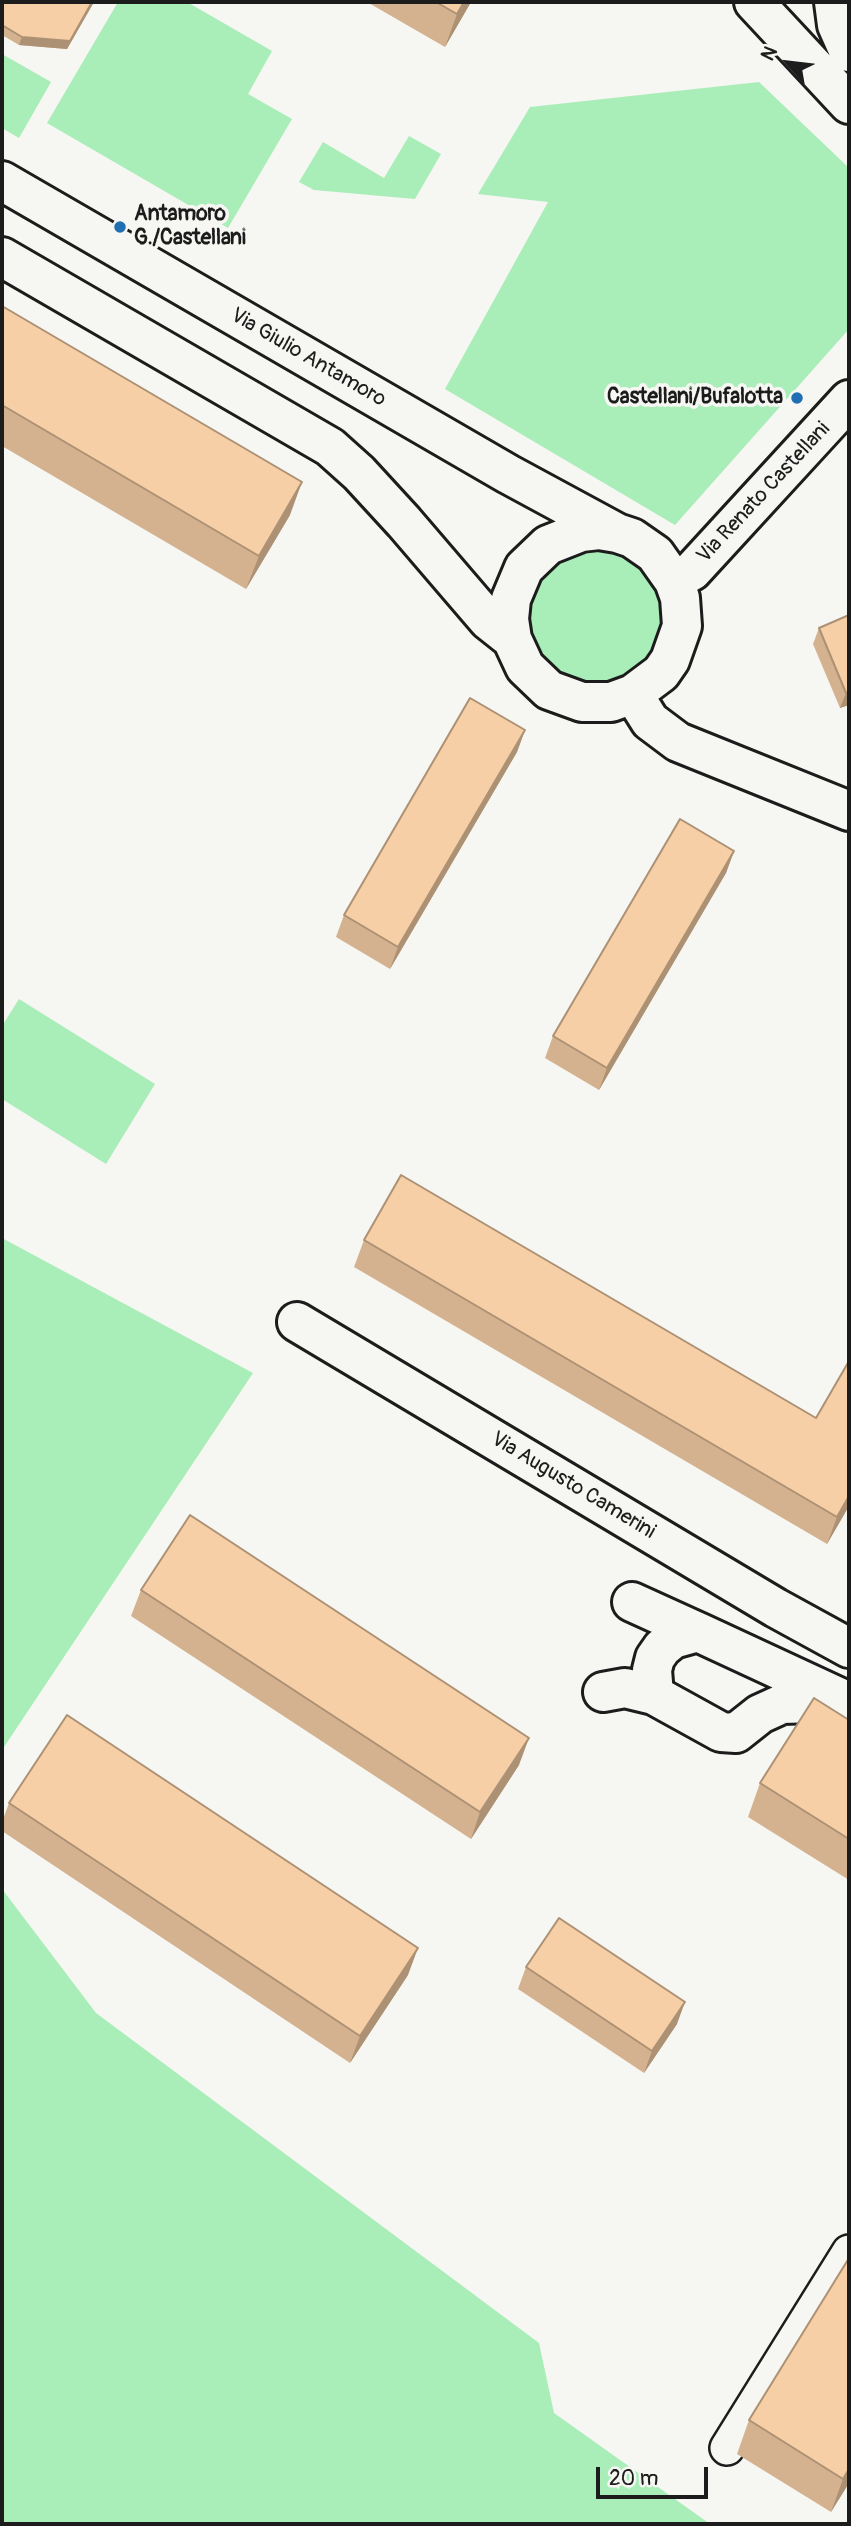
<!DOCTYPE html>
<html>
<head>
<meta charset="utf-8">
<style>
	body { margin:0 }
	#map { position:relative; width:851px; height:2526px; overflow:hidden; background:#f6f6f2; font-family:Pangolin,sans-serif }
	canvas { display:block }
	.frame { position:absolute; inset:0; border:4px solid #1c1c1c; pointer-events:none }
	.north { position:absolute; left:753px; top:28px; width:70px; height:70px; -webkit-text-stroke:5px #f6f6f2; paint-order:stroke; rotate:297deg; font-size:19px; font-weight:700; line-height:28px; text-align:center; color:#1c1c1c }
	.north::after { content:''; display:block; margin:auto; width:24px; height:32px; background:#1c1c1c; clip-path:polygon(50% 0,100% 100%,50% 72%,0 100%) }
	.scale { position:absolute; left:596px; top:2467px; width:112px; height:32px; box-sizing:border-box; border:4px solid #1c1c1c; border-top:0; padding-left:9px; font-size:21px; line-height:24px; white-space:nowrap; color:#1c1c1c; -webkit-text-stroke:5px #f6f6f2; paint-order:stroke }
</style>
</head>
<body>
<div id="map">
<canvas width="851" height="2526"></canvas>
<div class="frame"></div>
<div class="north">N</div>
<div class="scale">20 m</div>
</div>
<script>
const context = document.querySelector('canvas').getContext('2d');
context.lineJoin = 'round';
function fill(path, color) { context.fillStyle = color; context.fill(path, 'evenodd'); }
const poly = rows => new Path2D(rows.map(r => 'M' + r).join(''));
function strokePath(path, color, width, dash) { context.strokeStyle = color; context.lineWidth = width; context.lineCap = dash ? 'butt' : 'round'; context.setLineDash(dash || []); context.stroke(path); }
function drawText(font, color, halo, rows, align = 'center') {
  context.font = font + ' Pangolin,sans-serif'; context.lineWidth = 7; context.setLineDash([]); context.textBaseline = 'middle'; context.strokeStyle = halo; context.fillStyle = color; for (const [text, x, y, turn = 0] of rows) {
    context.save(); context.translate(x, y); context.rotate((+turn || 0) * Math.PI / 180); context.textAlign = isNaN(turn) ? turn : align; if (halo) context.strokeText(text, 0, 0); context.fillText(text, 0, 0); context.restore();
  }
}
fill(poly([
	[118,2,187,2,272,51,248,94,292,119,228,228,47,123],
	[2,54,51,82,19,138,2,128],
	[759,82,849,168,849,329,675,525,445,389,548,202,478,194,530,107],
	[409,136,441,154,415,199,314,190,299,182,323,142,384,178],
	'527 617a67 67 0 1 1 134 0a67 67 0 1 1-134 0Z',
	[19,999,155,1084,106,1164,2,1099,2,1026],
	[2,1238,253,1373,2,1750],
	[2,1889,96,2013,539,2343,554,2413,710,2524,2,2524]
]), '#a9edb8');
const pedestrian = poly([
	[727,2448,849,2252]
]);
const minor = poly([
	[2,181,508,474,617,533,632,538,655,554,674,581,680,598,682,626,670,660,661,673,633,694,611,702,582,702,549,690,525,667,512,639,509,619,511,599,524,568,548,545,581,532,599,530,617,533],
	[2,257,330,447,359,473,404,522,488,620,512,639],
	[674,581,692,571,849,400],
	[633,694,650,721,678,742,849,811],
	[297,1322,776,1608,849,1648],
	[632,1602,698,1632],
	[698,1632,849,1702,782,1704,760,1714,736,1733,721,1732,654,1695,652,1670,655,1658,662,1648,673,1639,698,1632],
	[603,1692,625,1688,654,1695]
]);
const tertiary = poly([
	[754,2,849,104],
	[834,2,837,25,849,52]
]);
strokePath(pedestrian, '#1c1c1c', 38);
strokePath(minor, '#1c1c1c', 44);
strokePath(tertiary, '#1c1c1c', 44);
strokePath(pedestrian, '#f6f6f2', 33);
strokePath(minor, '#f6f6f2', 38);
strokePath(tertiary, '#f6f6f2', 38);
fill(poly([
	[2,2,94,2,67,49,19,45,2,35],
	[367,2,471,2,445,47],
	[2,306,290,515,246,589,2,446],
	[849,615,849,705,840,708,813,644,819,628],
	[525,730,517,752,390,969,336,937,344,915],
	[734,851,726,873,599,1090,545,1058,553,1036],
	[364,1240,816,1418,849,1361,849,1506,827,1544,354,1267],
	[141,1590,519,1765,471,1839,131,1616],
	[849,1720,849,1880,748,1817,760,1783],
	[9,1803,408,1975,350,2063,2,1831,2,1822],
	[526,1967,677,2024,644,2073,518,1989],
	[849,2258,849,2483,831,2512,737,2454,749,2420]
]), '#d4b28f');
fill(poly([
	[92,2,94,2,67,49,19,45,22,37],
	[464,2,471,2,445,47,457,14],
	[302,482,290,515,246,589,259,556],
	[849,692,849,705,840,708,846,693],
	[525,730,517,752,390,969,398,947],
	[734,851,726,873,599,1090,607,1068],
	[849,1496,849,1506,827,1544,837,1517],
	[529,1738,519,1765,471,1839,480,1812],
	[418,1948,408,1975,350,2063,360,2036],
	[685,2002,677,2024,644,2073,652,2051],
	[849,2469,849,2483,831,2512,843,2479]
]), '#ad9174');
const building = poly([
	[2,2,92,2,70,41,22,37,2,25,2,2],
	[436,2,464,2,457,14,436,2],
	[2,306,302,482,259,556,2,405,2,306],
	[849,615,849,692,846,693,819,628,849,615],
	[470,698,525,730,398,947,344,915,470,698],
	[680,819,734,851,607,1068,553,1036,680,819],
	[401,1175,816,1418,849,1361,849,1496,837,1517,364,1240,401,1175],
	[190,1515,529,1738,480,1812,141,1590,190,1515],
	[814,1698,849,1720,849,1839,760,1783,814,1698],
	[67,1715,418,1948,360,2036,9,1803,67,1715],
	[559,1918,685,2002,652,2051,526,1967,559,1918],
	[849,2258,849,2469,843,2479,749,2420,849,2258]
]);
fill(building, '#f7cfa6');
strokePath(building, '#ad9174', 2);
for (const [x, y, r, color] of [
	[120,227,7,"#1f6fb2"],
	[797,398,7,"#1f6fb2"]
]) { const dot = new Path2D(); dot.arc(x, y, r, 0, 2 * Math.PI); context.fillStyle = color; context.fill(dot); strokePath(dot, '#f6f6f2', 2.5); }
drawText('bold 21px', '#1c1c1c', '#f6f6f2', [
	["Antamoro",134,215],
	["G./Castellani",134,239],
	["Castellani/Bufalotta",783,398,"right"]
], 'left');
drawText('21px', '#1c1c1c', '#f6f6f2', [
	["Via Giulio Antamoro",308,358,30],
	["Via Renato Castellani",764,493,-47],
	["Via Augusto Camerini",573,1486,31]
]);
</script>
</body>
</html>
